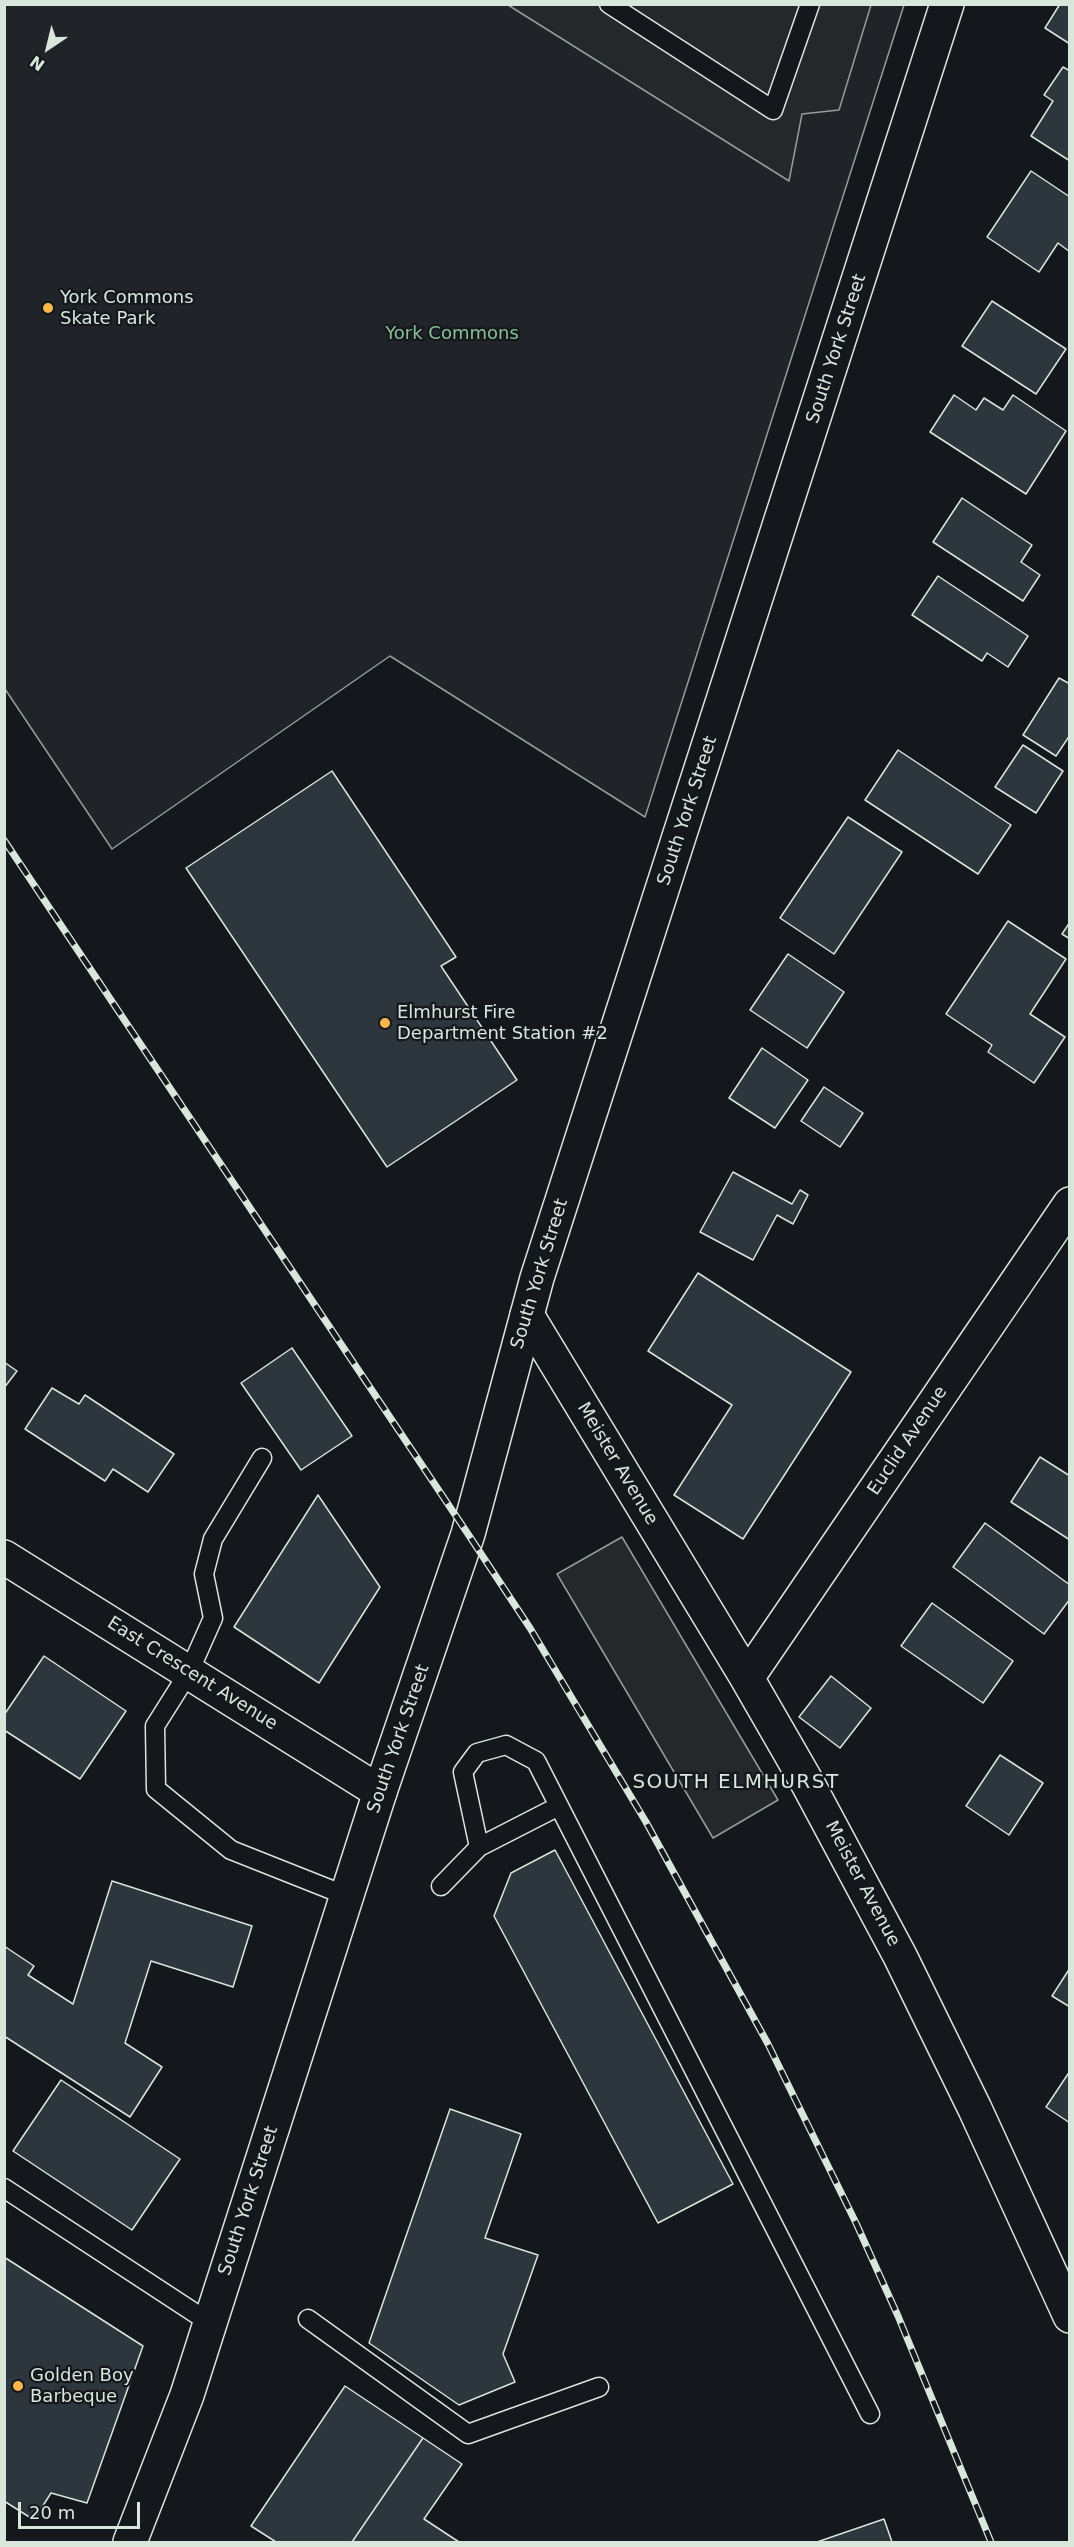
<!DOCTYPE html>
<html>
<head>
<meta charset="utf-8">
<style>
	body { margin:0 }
	#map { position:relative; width:1074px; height:2547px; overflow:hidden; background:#14181c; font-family:"DejaVu Sans",sans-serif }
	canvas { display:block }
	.frame { position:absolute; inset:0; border:6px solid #d8e6dc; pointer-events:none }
	.north { position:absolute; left:18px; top:18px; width:60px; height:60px; -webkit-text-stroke:4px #14181c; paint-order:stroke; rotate:215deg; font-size:16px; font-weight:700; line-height:24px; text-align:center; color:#d8e6dc }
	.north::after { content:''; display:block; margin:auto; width:21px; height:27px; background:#d8e6dc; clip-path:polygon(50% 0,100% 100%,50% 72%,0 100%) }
	.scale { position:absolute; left:18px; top:2502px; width:122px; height:27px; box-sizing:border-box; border:3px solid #d8e6dc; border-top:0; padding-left:8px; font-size:18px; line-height:21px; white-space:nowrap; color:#d8e6dc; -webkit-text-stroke:4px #14181c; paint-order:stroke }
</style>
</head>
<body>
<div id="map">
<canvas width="1074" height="2547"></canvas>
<div class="frame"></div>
<div class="north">N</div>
<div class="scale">20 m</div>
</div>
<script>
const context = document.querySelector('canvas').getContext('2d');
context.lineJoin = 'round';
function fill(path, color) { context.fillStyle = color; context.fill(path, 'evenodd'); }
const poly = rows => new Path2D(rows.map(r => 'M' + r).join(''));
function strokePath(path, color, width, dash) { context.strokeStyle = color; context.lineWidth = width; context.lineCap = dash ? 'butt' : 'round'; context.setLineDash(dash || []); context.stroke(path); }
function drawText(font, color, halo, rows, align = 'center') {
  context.font = font + ' "DejaVu Sans",sans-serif'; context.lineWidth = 4.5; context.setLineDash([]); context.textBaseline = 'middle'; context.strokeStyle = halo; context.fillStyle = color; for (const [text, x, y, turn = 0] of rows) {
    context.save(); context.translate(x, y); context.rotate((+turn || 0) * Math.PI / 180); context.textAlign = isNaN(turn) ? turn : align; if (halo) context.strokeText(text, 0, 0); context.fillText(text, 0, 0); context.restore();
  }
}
const green = poly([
	[5,5,904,5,645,817,390,656,112,849,5,689,5,5]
]);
fill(green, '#202428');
strokePath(green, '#939e99', 1.5);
const parking = poly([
	[508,5,871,5,839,110,802,114,789,181,508,5],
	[622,1537,778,1800,713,1838,557,1574,622,1537]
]);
fill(parking, '#24282b');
strokePath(parking, '#939e99', 1.5);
const building = poly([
	[1060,4,1070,4,1070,44,1045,28,1060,4],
	[1063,67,1070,71,1070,161,1031,136,1053,101,1044,95,1063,67],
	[1031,171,1070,197,1070,252,1058,243,1039,272,987,237,1031,171],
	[992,301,1066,349,1036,394,962,346,992,301],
	[954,395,976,410,984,398,1003,410,1013,395,1066,431,1026,494,930,432,954,395],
	[962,498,1032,545,1021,562,1040,575,1023,601,933,542,962,498],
	[938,576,1028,636,1008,667,987,653,982,661,912,615,938,576],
	[1059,678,1070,684,1070,735,1056,756,1023,735,1059,678],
	[1023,745,1063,771,1036,813,995,787,1023,745],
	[898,750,1011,825,978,874,865,800,898,750],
	[332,771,456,957,441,966,517,1080,387,1167,186,868,332,771],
	[848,817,902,852,834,954,780,918,848,817],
	[1008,921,1066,959,1030,1014,1065,1037,1034,1083,988,1052,992,1045,946,1014,1008,921],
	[1070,922,1070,939,1062,934,1070,922],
	[788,954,844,992,807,1048,750,1010,788,954],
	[762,1048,808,1080,775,1128,729,1098,762,1048],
	[824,1087,863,1113,840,1147,801,1121,824,1087],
	[733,1172,792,1204,800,1190,808,1195,793,1224,777,1215,753,1260,700,1232,733,1172],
	[698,1273,851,1372,743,1539,674,1495,732,1405,648,1351,698,1273],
	[292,1348,352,1436,301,1470,241,1383,292,1348],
	[4,1362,17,1371,4,1388,4,1362],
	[52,1388,79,1404,85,1395,174,1454,148,1492,113,1469,105,1481,25,1429,52,1388],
	[1040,1457,1070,1476,1070,1540,1011,1502,1040,1457],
	[318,1495,380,1587,319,1683,234,1627,318,1495],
	[985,1523,1070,1585,1070,1599,1044,1634,953,1567,985,1523],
	[932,1603,1013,1661,983,1703,901,1646,932,1603],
	[44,1656,126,1711,80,1779,4,1730,4,1715,44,1656],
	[831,1676,871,1708,840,1748,799,1717,831,1676],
	[1000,1755,1043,1783,1009,1835,966,1806,1000,1755],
	[555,1850,733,2184,658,2223,494,1916,511,1873,555,1850],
	[112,1881,252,1926,233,1987,151,1961,125,2043,162,2067,130,2117,4,2036,4,1946,34,1966,28,1975,73,2004,112,1881],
	[1070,1968,1070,2007,1052,1996,1070,1968],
	[1070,2071,1070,2123,1046,2107,1070,2071],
	[61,2080,180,2159,132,2230,13,2151,61,2080],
	[450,2109,521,2134,485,2238,538,2255,503,2354,515,2382,459,2405,369,2343,450,2109],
	[4,2257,143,2346,87,2503,51,2493,34,2520,4,2501,4,2257],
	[345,2386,423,2438,352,2542,276,2542,251,2526,345,2386],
	[423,2438,462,2464,424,2519,459,2542,352,2542,423,2438],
	[884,2519,892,2542,817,2542,884,2519]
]);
fill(building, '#2c363c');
strokePath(building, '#d8e6dc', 1.5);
const service = poly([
	[609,4,773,110,810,4],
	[262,1458,213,1539,204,1574,213,1618,189,1672,155,1726,156,1789,231,1850,347,1896],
	[479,1847,463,1772,477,1753,506,1745,536,1761,870,2414],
	[441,1886,479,1847,559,1806],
	[4,2188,210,2323],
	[308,2319,468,2434,599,2387]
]);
const minor = poly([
	[527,1315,747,1678,808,1784,900,1956,975,2109,1070,2316],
	[4,1557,380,1792],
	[747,1678,1070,1204]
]);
const secondary = poly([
	[130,2542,187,2395,380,1792,468,1534,537,1278,947,4]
]);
strokePath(service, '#d8e6dc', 21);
strokePath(minor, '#d8e6dc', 36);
strokePath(secondary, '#d8e6dc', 36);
strokePath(service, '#14181c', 18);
strokePath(minor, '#14181c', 33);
strokePath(secondary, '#14181c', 33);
const rail = poly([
	[4,840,468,1534,530,1628,646,1822,768,2044,856,2223,898,2316,991,2542]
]);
strokePath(rail, '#d8e6dc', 7);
strokePath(rail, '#14181c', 4.5, [14]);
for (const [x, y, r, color] of [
	[48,308,6,"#ffb74d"],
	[385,1023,6,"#ffb74d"],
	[18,2386,6,"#ffb74d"]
]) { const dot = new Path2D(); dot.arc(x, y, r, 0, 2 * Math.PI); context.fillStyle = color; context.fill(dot); strokePath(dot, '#14181c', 2); }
drawText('18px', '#d8e6dc', '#14181c', [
	["York Commons",60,298],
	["Skate Park",60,319],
	["Elmhurst Fire",397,1013],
	["Department Station #2",397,1034],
	["Golden Boy",30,2376],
	["Barbeque",30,2397]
], 'left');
drawText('18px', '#8ac095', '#14181c', [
	["York Commons",452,334]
]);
drawText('18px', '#d8e6dc', '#14181c', [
	["South York Street",837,349,-72],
	["South York Street",688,811,-72],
	["South York Street",540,1274,-73],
	["Euclid Avenue",908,1441,-56],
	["Meister Avenue",617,1464,59],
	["East Crescent Avenue",192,1674,32],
	["South York Street",399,1739,-71],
	["Meister Avenue",862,1884,62],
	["South York Street",249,2201,-72]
]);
context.letterSpacing = '1.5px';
drawText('20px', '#d8e6dc', '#14181c', [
	["SOUTH ELMHURST",736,1783]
]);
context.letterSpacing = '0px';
</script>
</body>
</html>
